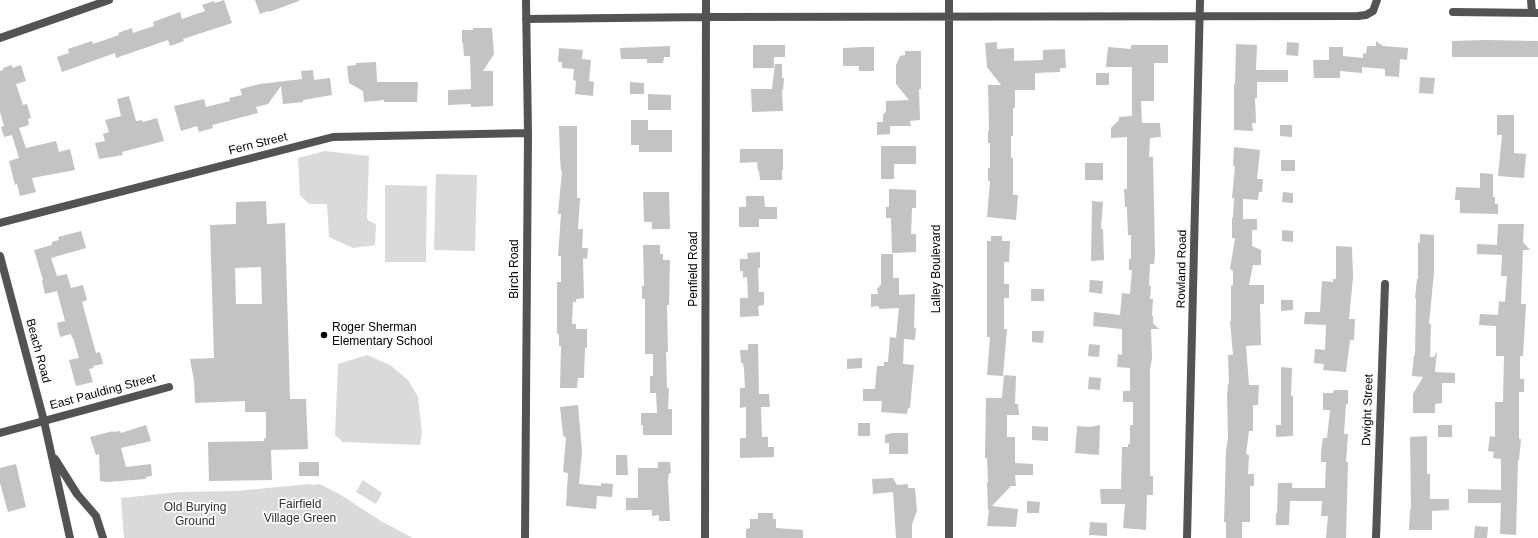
<!DOCTYPE html>
<html>
<head>
<meta charset="utf-8">
<style>
	body { margin:0 }
	canvas { display:block; background:#fff }
</style>
</head>
<body>
<canvas width="1538" height="538"></canvas>
<script>
const context = document.querySelector('canvas').getContext('2d');
context.lineJoin = 'round';
function fill(path, color) { context.fillStyle = color; context.fill(path, 'evenodd'); }
const poly = rows => new Path2D(rows.map(r => 'M' + r).join(''));
function strokePath(path, color, width, dash) { context.strokeStyle = color; context.lineWidth = width; context.lineCap = dash ? 'butt' : 'round'; context.setLineDash(dash || []); context.stroke(path); }
function drawText(font, color, halo, rows, align = 'center') {
  context.font = font + ' Arial,sans-serif'; context.lineWidth = 3.5; context.setLineDash([]); context.textBaseline = 'middle'; context.strokeStyle = halo; context.fillStyle = color; for (const [text, x, y, turn = 0] of rows) {
    context.save(); context.translate(x, y); context.rotate((+turn || 0) * Math.PI / 180); context.textAlign = isNaN(turn) ? turn : align; if (halo) context.strokeText(text, 0, 0); context.fillText(text, 0, 0); context.restore();
  }
}
fill(poly([
	[325,151,369,156,367,218,369,221,376,224,375,245,353,248,329,237,327,204,309,204,300,195,298,158],
	[436,174,477,175,475,251,434,250],
	[385,185,427,186,426,262,385,262],
	[367,355,390,365,408,380,418,397,422,433,420,445,343,442,335,435,338,364],
	[363,480,382,493,376,504,356,492],
	[310,484,312,485,320,484,341,495,381,521,413,538,124,538,121,498,179,492,236,491]
]), '#dadada');
fill(poly([
	[224,0,232,23,183,39,184,41,170,46,168,40,116,58,115,53,62,72,57,57,69,53,68,49,92,41,93,44,119,35,118,33,132,28,133,33,154,26,153,22,180,12,182,19,205,11,202,5,214,1,215,3],
	[255,0,299,0,299,1,269,12,268,11,260,14],
	[473,28,492,28,494,54,483,71,493,71,493,106,471,107,471,104,448,105,448,91,449,90,471,89,470,56,464,56,463,43,462,42,462,30,473,30],
	[1486,40,1538,41,1538,57,1452,57,1452,41],
	[1376,41,1383,46,1408,48,1407,60,1400,59,1399,77,1385,76,1385,69,1362,67,1362,73,1340,71,1340,78,1314,78,1313,60,1329,60,1329,47,1343,47,1343,56,1363,58,1363,53,1366,54,1367,46,1376,46],
	[997,42,997,49,1014,48,1014,61,1043,60,1043,50,1065,49,1066,68,1060,68,1060,72,1035,73,1035,90,1015,90,1015,108,1013,108,1013,136,1011,136,1011,158,1013,158,1013,195,1018,195,1016,220,987,217,990,181,988,181,988,168,990,168,990,143,988,143,988,131,989,130,988,85,1001,85,987,67,985,43],
	[1287,42,1299,43,1298,56,1286,55],
	[1236,44,1257,45,1256,70,1288,70,1288,82,1257,82,1257,98,1255,98,1256,123,1252,123,1253,131,1234,130,1234,84,1235,84],
	[753,45,785,45,785,57,774,57,774,68,753,68],
	[1131,45,1168,45,1168,63,1154,63,1154,101,1141,101,1142,123,1160,123,1161,137,1150,138,1149,157,1153,157,1155,254,1154,264,1150,264,1149,286,1151,286,1150,299,1153,299,1152,316,1153,316,1153,323,1159,329,1151,329,1152,358,1150,370,1150,476,1153,476,1153,495,1147,495,1146,530,1123,528,1125,504,1101,504,1100,489,1121,489,1122,447,1128,447,1128,444,1130,444,1130,425,1133,425,1133,402,1123,402,1123,391,1130,391,1130,368,1117,367,1118,354,1122,355,1122,329,1093,326,1094,312,1120,315,1122,293,1130,294,1132,270,1129,270,1129,259,1131,259,1131,235,1128,235,1127,210,1127,207,1125,207,1124,189,1127,189,1127,137,1111,138,1111,128,1119,120,1119,117,1132,116,1132,67,1106,67,1108,47,1131,49],
	[670,46,670,57,664,57,663,63,647,63,647,59,621,59,620,48],
	[863,47,874,47,874,71,859,71,859,66,843,66,843,48],
	[559,48,583,50,582,59,591,60,589,81,594,82,593,96,575,94,576,81,573,80,574,69,562,68,562,62,558,62],
	[905,51,921,51,921,89,919,89,920,120,910,121,911,126,890,126,890,134,877,135,877,122,883,122,883,115,886,111,886,101,909,100,896,84,896,65,900,56,905,55],
	[376,62,377,82,418,82,417,102,384,102,384,100,364,102,363,91,349,83,347,66,356,65,356,63],
	[775,64,782,64,782,78,784,78,783,90,782,90,783,111,752,112,751,89,772,89],
	[12,65,12,68,21,65,26,81,16,84,23,105,27,104,31,118,28,119,29,125,19,128,26,148,56,141,59,152,70,149,75,170,32,178,36,192,20,196,17,184,15,185,9,161,19,158,12,135,4,137,1,127,4,126,0,112,0,71,3,70,3,68],
	[313,70,314,80,330,78,332,95,303,100,303,102,283,104,281,86,268,104,256,107,258,113,212,125,213,128,199,132,197,126,181,131,174,106,204,99,206,107,230,101,229,98,242,95,240,89,260,84,302,79,301,71],
	[1096,73,1109,73,1109,85,1096,85],
	[1420,77,1435,78,1433,94,1419,93],
	[630,82,644,83,644,94,630,94],
	[648,94,671,95,671,110,648,110],
	[129,96,136,121,142,120,143,122,157,118,164,141,122,152,123,155,99,159,95,143,105,141,103,134,109,132,105,120,121,116,117,99],
	[1497,115,1514,115,1514,153,1526,154,1524,178,1498,176,1502,135,1497,135],
	[631,120,648,120,648,130,672,130,672,152,639,152,639,145,631,145],
	[1280,125,1292,125,1292,137,1280,136],
	[559,126,577,126,577,198,580,198,578,229,583,229,582,248,588,248,587,259,583,258,584,298,576,299,576,302,573,302,572,324,576,324,576,329,587,329,587,348,585,348,584,378,578,378,577,388,560,388,561,346,559,346,559,335,557,333,557,282,561,282,561,256,558,256,561,214,558,214,562,171,561,171,560,157],
	[881,146,916,146,916,164,894,164,894,179,881,179],
	[1234,147,1260,150,1257,179,1263,179,1262,192,1259,192,1258,200,1243,199,1243,219,1257,219,1257,230,1252,230,1252,246,1261,250,1261,265,1253,265,1249,285,1264,285,1264,304,1260,304,1261,345,1246,346,1249,385,1259,385,1258,405,1253,405,1253,431,1249,431,1246,454,1249,455,1248,474,1254,474,1254,486,1250,486,1250,522,1242,522,1242,538,1226,538,1226,522,1224,522,1226,451,1228,438,1227,396,1228,384,1229,384,1228,355,1233,355,1230,321,1231,321,1231,286,1233,285,1233,271,1230,269,1235,238,1232,238,1232,218,1233,217,1234,198,1232,198,1235,166,1233,166],
	[740,149,783,149,783,169,782,170,782,180,760,180,759,171,758,171,757,162,740,163],
	[1281,160,1295,160,1295,171,1281,171],
	[1085,163,1103,163,1103,180,1085,180],
	[1480,173,1493,174,1493,197,1495,197,1495,204,1498,204,1498,214,1460,213,1460,200,1455,200,1456,187,1480,188],
	[889,189,916,190,916,208,912,208,911,234,916,234,916,252,892,253,891,218,886,218,886,207,889,207],
	[643,192,669,192,670,229,652,229,652,222,644,222],
	[1283,192,1293,193,1293,203,1282,202],
	[746,196,764,196,765,207,777,207,777,219,759,219,759,227,739,227,739,207,746,207],
	[266,201,267,224,285,223,290,399,306,399,308,449,271,450,272,480,209,481,208,442,264,441,264,439,266,438,266,412,245,412,245,401,195,403,194,381,190,359,214,358,210,225,236,224,236,202],
	[261,267,262,304,236,304,235,268],
	[1092,201,1103,202,1101,229,1103,229,1104,260,1091,261],
	[1498,224,1524,224,1523,242,1530,250,1523,250,1521,304,1526,304,1523,356,1520,356,1520,379,1524,379,1524,392,1519,392,1519,439,1521,439,1519,460,1518,460,1516,535,1500,534,1501,503,1468,503,1468,489,1501,490,1501,459,1493,458,1494,452,1488,451,1490,436,1495,437,1495,402,1503,402,1504,356,1496,356,1496,326,1479,325,1480,314,1498,315,1499,301,1505,302,1507,276,1501,276,1502,255,1477,254,1477,244,1497,245],
	[1282,230,1293,231,1293,242,1282,241],
	[81,231,86,248,51,258,57,276,67,274,71,288,83,285,87,300,82,302,96,353,100,352,103,364,93,366,94,368,89,369,93,382,76,386,69,360,79,358,73,338,72,338,71,334,60,337,57,323,65,321,57,291,45,294,42,281,43,280,34,250,52,245,52,242,59,240,58,237],
	[1420,234,1434,235,1434,272,1429,324,1431,324,1430,357,1434,357,1437,351,1435,372,1455,373,1455,383,1442,383,1442,403,1435,404,1435,413,1413,413,1413,394,1423,377,1412,376,1414,355,1415,355,1416,298,1415,298,1417,279,1418,279,1418,243,1420,243],
	[991,236,1002,236,1002,241,1010,241,1009,262,1004,262,1004,284,1009,284,1009,298,1004,298,1004,329,1007,329,1003,376,987,375,990,337,987,337,987,241,991,241],
	[643,245,660,245,660,254,663,254,663,260,670,260,669,305,667,305,668,352,666,352,667,388,669,388,668,409,672,409,672,435,643,435,643,425,641,425,641,413,657,413,656,393,650,393,650,376,653,376,653,354,645,354,645,299,642,299,642,286,644,286],
	[1336,246,1352,247,1353,277,1349,319,1355,319,1354,340,1350,340,1346,372,1323,370,1324,364,1314,363,1315,349,1325,350,1326,325,1304,324,1305,312,1320,312,1322,281,1333,282,1333,279,1336,279],
	[760,252,760,268,758,268,759,292,764,292,764,305,758,306,759,316,740,317,740,298,748,298,747,277,743,278,743,271,740,271,740,259,748,259,747,253],
	[881,254,893,254,893,278,899,278,899,295,915,294,914,328,916,328,915,340,896,338,899,308,879,309,879,306,871,307,871,294,878,294,877,288,880,287,879,285,881,285],
	[1090,280,1103,281,1102,294,1089,292],
	[1031,289,1044,289,1044,301,1031,301],
	[1281,300,1293,300,1293,310,1281,311],
	[1032,331,1044,331,1043,343,1032,342],
	[890,337,904,339,903,364,914,365,910,408,908,408,907,414,881,412,882,401,863,401,863,389,875,389,877,366,884,366,884,362,888,362],
	[748,344,758,344,759,394,769,394,770,407,761,407,762,437,768,437,768,447,774,447,774,457,740,458,740,438,746,438,746,407,740,408,740,388,745,388,744,369,743,363,741,363,740,350,748,350],
	[1089,344,1100,345,1099,357,1088,356],
	[862,358,862,368,847,369,847,359],
	[1281,367,1292,368,1291,396,1293,396,1293,436,1276,437,1276,425,1281,425],
	[1004,375,1016,376,1015,404,1018,404,1019,415,1007,415,1007,437,1015,437,1015,463,1033,464,1033,475,1015,475,1016,486,1011,486,992,506,1018,509,1016,527,987,526,989,510,988,511,987,482,988,482,987,458,985,458,986,398,1002,398],
	[1089,377,1101,378,1100,390,1088,389],
	[1334,390,1348,390,1348,404,1346,404,1344,434,1348,434,1346,462,1348,462,1346,538,1326,538,1328,516,1321,516,1322,501,1290,501,1289,525,1276,525,1276,513,1277,513,1278,483,1292,483,1292,488,1325,488,1326,462,1321,462,1321,452,1323,438,1327,438,1330,410,1323,410,1323,393,1333,393],
	[578,405,582,451,579,484,601,486,601,483,613,484,612,497,597,496,596,509,566,506,568,473,563,472,566,438,563,435,560,407],
	[858,423,870,423,870,436,858,436],
	[146,425,151,441,121,448,126,467,151,464,152,476,146,477,146,479,107,482,100,481,99,454,96,455,90,437,113,431,113,432,120,431,121,433],
	[1100,425,1099,455,1075,453,1077,426,1089,427],
	[1438,425,1452,425,1452,437,1438,437],
	[1032,426,1048,427,1048,441,1032,440],
	[891,433,908,433,908,454,889,454,889,443,885,443,885,435],
	[1427,436,1427,474,1430,474,1430,499,1449,499,1449,510,1432,511,1432,530,1409,530,1410,509,1411,509,1410,437],
	[616,455,627,455,628,475,616,475],
	[299,462,319,462,319,476,299,476],
	[658,462,670,462,671,473,669,473,668,481,670,521,659,521,659,515,652,516,652,510,626,510,626,498,638,498,638,468,658,468],
	[16,464,26,507,8,512,0,483,0,468],
	[893,478,897,485,908,484,908,488,915,488,917,511,912,524,912,538,896,538,893,492,873,494,872,479],
	[1027,501,1040,502,1039,513,1027,513],
	[758,513,773,513,773,519,776,519,776,528,803,530,803,538,746,538,746,529,750,528,750,519,758,519],
	[1090,522,1107,523,1107,536,1089,535],
	[1475,526,1488,527,1487,538,1474,538]
]), '#c3c3c3');
strokePath(poly([
	[1531,0,1532,12],
	[1453,12,1538,13],
	[526,19,706,17,1358,16,1366,15,1373,11,1377,0],
	[0,38,109,0],
	[0,223,333,137,528,133],
	[0,433,169,387],
	[525,538,528,133,526,0],
	[705,538,706,0],
	[949,538,949,0],
	[1187,538,1200,0],
	[1376,538,1385,284]
]), '#535353', 8);
strokePath(poly([
	[0,256,44,421,70,538],
	[55,459,77,494,96,516,103,538]
]), '#535353', 8);
for (const [x, y, r, color] of [
	[324,335,4,"#000"]
]) { const dot = new Path2D(); dot.arc(x, y, r, 0, 2 * Math.PI); context.fillStyle = color; context.fill(dot); strokePath(dot, '#fff', 1.5); }
drawText('12px', '#000', '#fff', [
	["Fern Street",258,144,-14],
	["Birch Road",515,269,-90],
	["Penfield Road",694,269,-90],
	["Lalley Boulevard",937,269,-90],
	["Rowland Road",1182,269,-89],
	["Beach Road",38,351,75],
	["East Paulding Street",103,392,-15],
	["Dwight Street",1368,410,-88]
]);
drawText('12px', '#000', '#fff', [
	["Roger Sherman",332,328],
	["Elementary School",332,342]
], 'left');
drawText('12px', '#313131', '#fff', [
	["Fairfield",300,505],
	["Village Green",300,519],
	["Old Burying",195,508],
	["Ground",195,522]
]);
</script>
</body>
</html>
